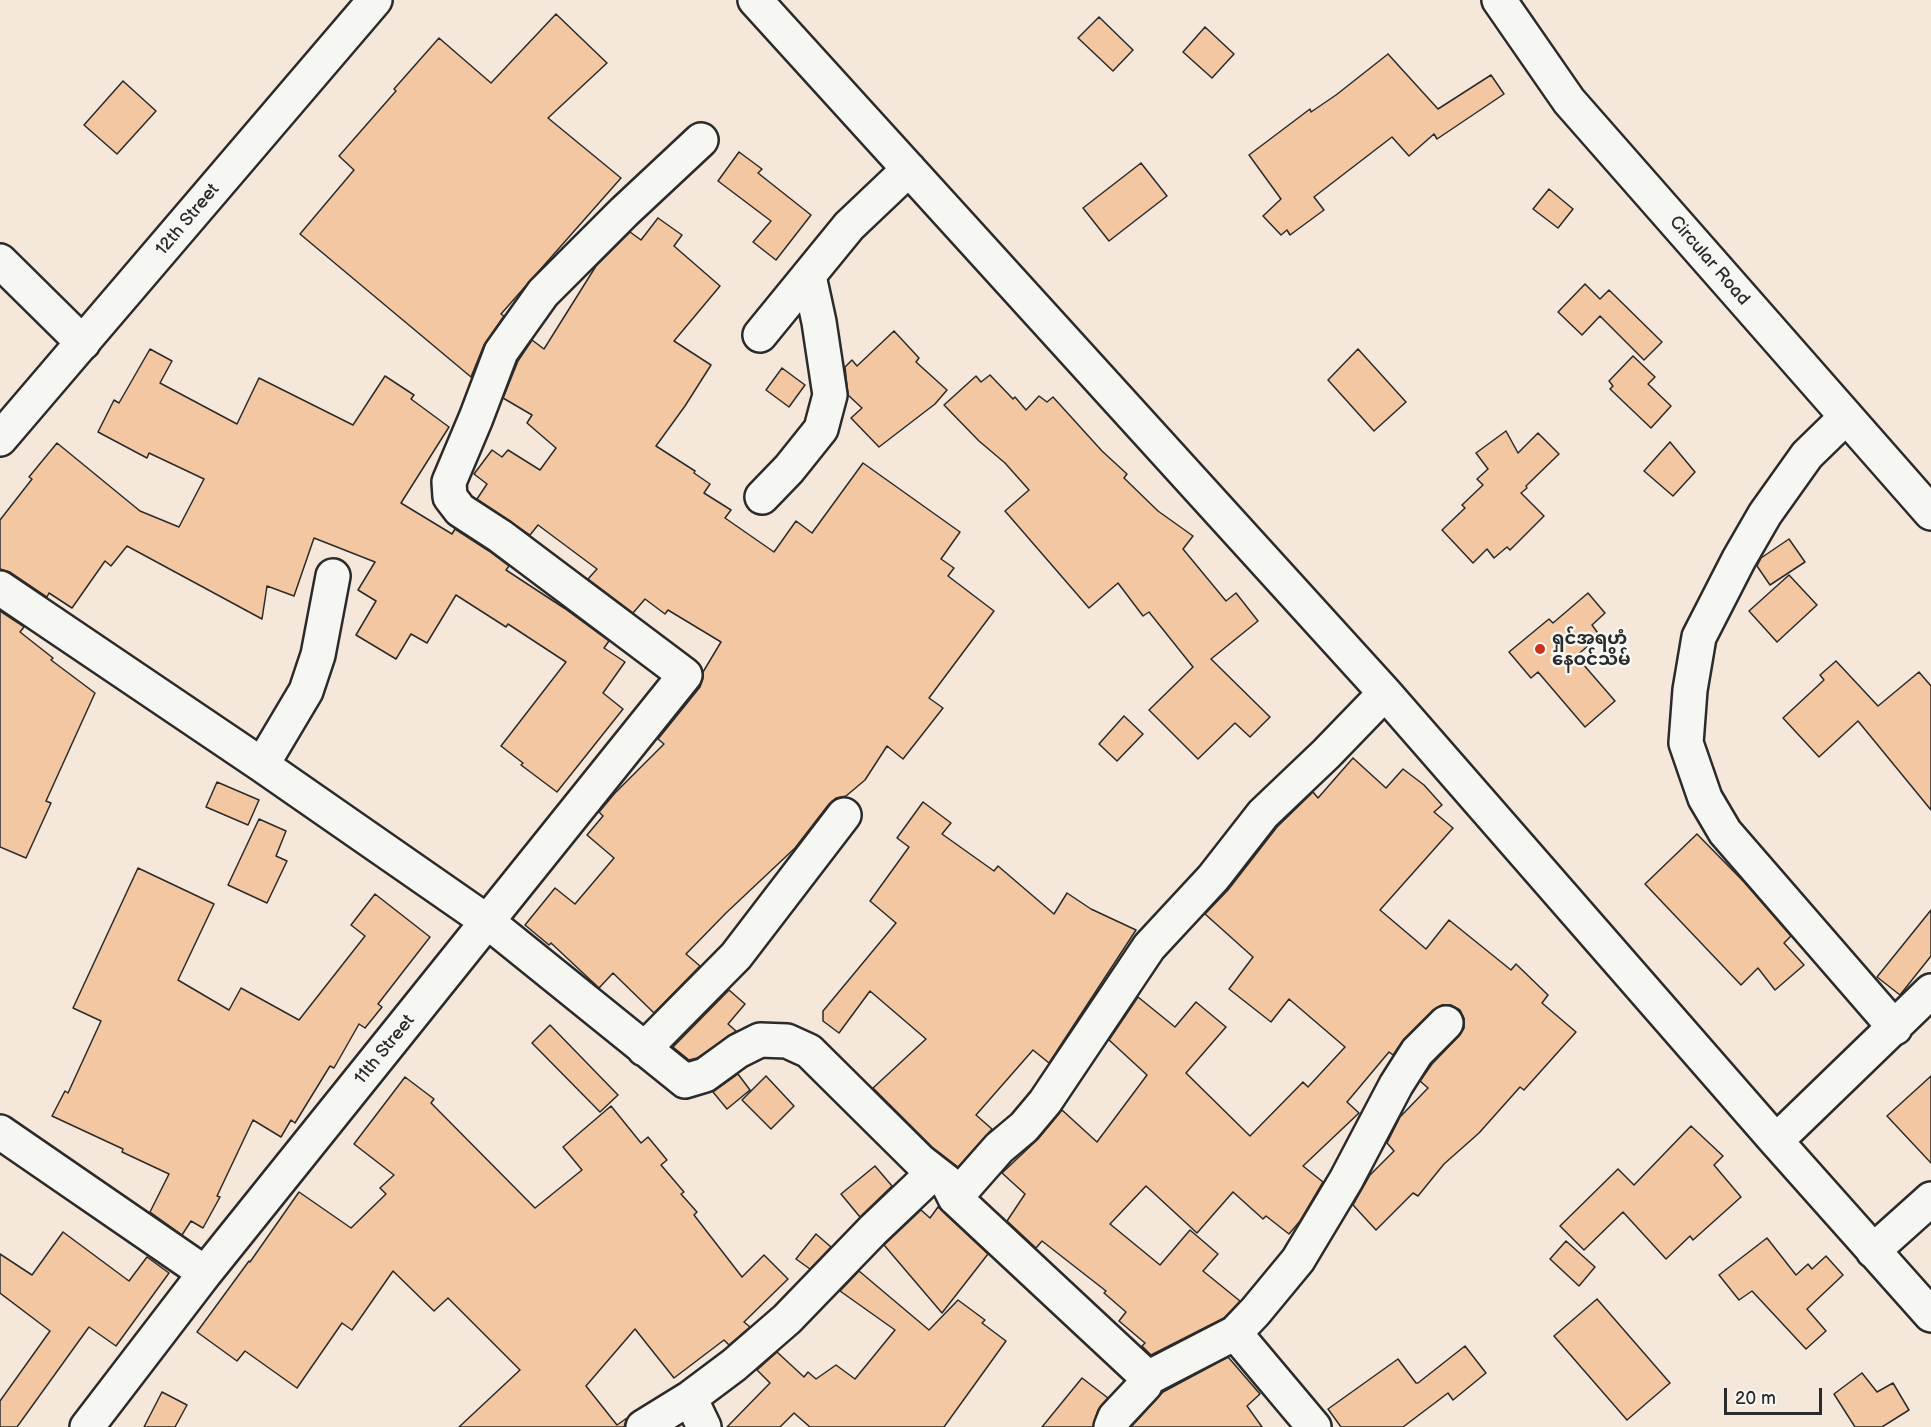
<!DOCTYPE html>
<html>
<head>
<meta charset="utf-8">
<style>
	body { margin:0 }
	#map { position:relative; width:1931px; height:1427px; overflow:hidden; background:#f5e8da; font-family:"Balsamiq Sans",sans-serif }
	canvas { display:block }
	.scale { position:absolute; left:1724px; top:1388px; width:98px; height:27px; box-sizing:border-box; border:3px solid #2b2b2b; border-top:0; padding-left:8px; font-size:18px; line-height:21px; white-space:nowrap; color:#2b2b2b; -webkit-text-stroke:4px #f6f6f2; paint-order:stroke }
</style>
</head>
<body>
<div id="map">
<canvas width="1931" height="1427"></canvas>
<div class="scale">20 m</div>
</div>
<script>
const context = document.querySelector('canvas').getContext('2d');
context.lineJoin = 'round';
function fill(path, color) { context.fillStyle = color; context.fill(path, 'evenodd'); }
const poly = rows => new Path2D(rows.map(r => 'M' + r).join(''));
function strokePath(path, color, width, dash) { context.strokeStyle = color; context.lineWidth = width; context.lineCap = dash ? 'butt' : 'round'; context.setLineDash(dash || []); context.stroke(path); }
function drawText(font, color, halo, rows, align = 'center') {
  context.font = font + ' "Balsamiq Sans","Noto Sans Myanmar",sans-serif'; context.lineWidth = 5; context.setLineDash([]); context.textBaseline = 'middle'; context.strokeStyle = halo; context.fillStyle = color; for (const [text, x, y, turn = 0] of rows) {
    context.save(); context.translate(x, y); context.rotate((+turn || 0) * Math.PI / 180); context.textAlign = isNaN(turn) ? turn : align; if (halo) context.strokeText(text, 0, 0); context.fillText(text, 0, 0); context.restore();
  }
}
const building = poly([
	[556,14,607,63,548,118,621,178,501,314,504,316,484,345,471,377,300,234,354,170,339,156,396,91,394,89,439,38,491,83,556,14],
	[1099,17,1133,50,1113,71,1078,38,1099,17],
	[1205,27,1234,54,1212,78,1183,52,1205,27],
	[1388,54,1438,109,1491,75,1504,94,1437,139,1434,134,1409,156,1392,137,1314,197,1324,210,1290,235,1287,230,1281,235,1263,216,1281,199,1249,155,1310,109,1311,112,1336,95,1388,54],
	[123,81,156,111,117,154,84,125,123,81],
	[739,152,762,169,758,173,811,215,776,260,753,242,771,221,718,181,739,152],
	[1141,163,1167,196,1109,241,1083,208,1141,163],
	[1549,189,1573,209,1558,228,1533,209,1549,189],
	[658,218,682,235,674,246,720,286,674,341,711,365,685,406,656,446,695,471,694,473,710,484,704,493,731,510,725,518,774,552,796,521,812,533,863,463,960,532,941,559,954,568,948,576,994,611,929,698,943,708,903,759,887,746,865,780,846,796,836,798,829,804,795,848,726,913,686,954,700,966,654,1013,613,973,599,988,551,943,549,945,525,925,555,888,575,904,614,858,587,835,603,816,599,812,615,793,664,744,658,739,700,687,703,678,703,672,721,642,668,610,665,614,645,599,633,613,588,579,597,569,538,525,530,535,477,499,487,484,474,474,492,450,502,457,508,450,540,470,556,448,527,423,532,415,503,398,518,361,532,340,544,349,596,266,630,232,641,240,658,218],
	[1585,284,1600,299,1609,290,1662,342,1644,360,1600,316,1582,335,1558,312,1585,284],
	[894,331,919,358,916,362,947,390,935,404,879,447,851,418,862,408,848,395,845,367,852,360,857,366,894,331],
	[150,349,172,361,160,383,237,424,259,378,353,425,385,376,414,395,411,399,449,427,401,503,452,534,455,529,489,551,509,566,506,570,564,608,609,641,604,648,625,662,603,693,623,709,557,792,521,765,523,763,501,746,566,662,508,624,506,627,456,595,427,643,411,634,396,659,356,635,376,601,358,590,375,562,314,538,294,596,267,586,262,619,127,546,111,566,105,561,72,608,49,593,47,597,10,572,0,569,0,520,32,479,29,477,57,443,140,511,179,527,204,479,149,453,147,458,98,432,114,400,119,403,150,349],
	[1358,349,1406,402,1374,431,1328,380,1358,349],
	[1633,356,1655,377,1648,384,1671,406,1651,428,1610,389,1613,386,1609,381,1633,356],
	[782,368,805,385,789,407,766,390,782,368],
	[990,375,1013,399,1015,397,1026,410,1039,396,1047,402,1053,397,1102,451,1127,474,1124,478,1158,511,1193,536,1183,549,1226,601,1236,593,1258,621,1211,659,1270,717,1250,737,1235,723,1198,759,1149,710,1193,667,1149,612,1143,616,1118,583,1089,608,1005,511,1029,490,1005,463,979,441,944,405,976,376,981,382,990,375],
	[1506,431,1518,453,1538,433,1559,454,1526,486,1527,488,1521,493,1544,516,1510,550,1507,547,1494,558,1487,549,1473,563,1442,530,1465,508,1462,505,1483,485,1477,479,1488,469,1476,453,1506,431],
	[1670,442,1695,472,1673,496,1644,471,1670,442],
	[1789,539,1805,562,1770,585,1757,566,1761,558,1789,539],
	[1789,575,1817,605,1777,642,1749,611,1789,575],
	[1588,593,1605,613,1592,625,1600,636,1576,656,1615,701,1585,727,1538,672,1531,678,1509,652,1549,619,1553,623,1588,593],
	[0,611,24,627,20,632,53,658,51,660,95,693,46,801,51,803,26,858,0,847,0,611],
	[1836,661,1878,706,1919,672,1931,686,1931,810,1858,721,1819,757,1783,718,1824,680,1820,675,1836,661],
	[1124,716,1143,734,1117,761,1099,744,1124,716],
	[1353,758,1386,788,1403,769,1424,785,1442,805,1434,812,1453,828,1380,910,1426,949,1449,920,1511,970,1516,964,1548,995,1542,1003,1576,1032,1524,1090,1520,1087,1479,1133,1444,1164,1418,1196,1413,1193,1376,1230,1353,1205,1370,1175,1394,1151,1387,1143,1400,1117,1428,1088,1420,1081,1432,1064,1459,1036,1464,1028,1464,1018,1460,1010,1451,1005,1442,1005,1433,1010,1404,1039,1393,1055,1389,1052,1347,1102,1359,1113,1303,1166,1323,1182,1300,1221,1289,1234,1266,1216,1263,1219,1233,1192,1197,1233,1146,1186,1110,1224,1160,1265,1190,1230,1218,1254,1203,1271,1240,1301,1224,1318,1151,1355,1142,1346,1145,1343,1119,1321,1126,1312,1104,1293,1106,1291,1042,1241,1036,1248,1007,1221,1025,1194,1002,1173,1038,1139,1062,1110,1097,1142,1147,1075,1109,1040,1138,997,1175,1027,1196,1002,1226,1027,1186,1073,1250,1136,1303,1082,1308,1087,1345,1047,1289,999,1271,1022,1229,989,1253,957,1205,914,1228,890,1277,827,1313,792,1318,798,1353,758],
	[217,782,259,800,248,825,206,807,217,782],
	[923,802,951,823,942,834,994,871,998,866,1054,914,1067,893,1091,909,1136,930,1049,1063,1033,1050,976,1115,992,1129,958,1167,932,1147,873,1088,926,1039,870,991,839,1033,823,1021,823,1011,896,923,870,901,909,847,897,838,923,802],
	[259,819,286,831,276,856,287,861,267,903,228,885,259,819],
	[1697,834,1744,882,1791,936,1784,943,1804,965,1775,990,1758,968,1741,985,1645,884,1697,834],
	[138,868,214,904,178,980,229,1010,241,988,299,1020,365,936,351,925,375,894,430,937,378,1004,382,1007,365,1028,359,1024,334,1068,330,1066,295,1123,291,1120,281,1137,253,1120,217,1196,220,1197,203,1228,191,1221,182,1235,150,1212,169,1174,122,1152,123,1149,52,1116,65,1091,68,1093,101,1021,73,1008,138,868],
	[1931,910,1931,956,1900,995,1877,977,1931,910],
	[729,990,745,1004,728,1024,736,1031,697,1058,689,1060,673,1047,729,990],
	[550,1025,618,1095,600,1112,532,1043,550,1025],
	[738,1074,750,1090,727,1109,713,1092,738,1074],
	[766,1076,794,1106,771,1129,742,1100,766,1076],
	[1931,1076,1931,1163,1887,1116,1931,1076],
	[405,1077,434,1099,431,1103,535,1208,582,1170,563,1147,611,1106,641,1143,648,1137,667,1160,661,1165,684,1192,681,1194,697,1212,694,1215,742,1277,764,1255,788,1279,744,1322,750,1327,729,1345,724,1340,674,1378,635,1329,586,1386,617,1425,627,1418,624,1427,459,1427,520,1370,448,1298,434,1311,393,1271,352,1330,342,1323,297,1388,245,1351,237,1361,197,1332,249,1261,250,1262,299,1192,351,1228,386,1194,380,1188,394,1175,354,1144,405,1077],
	[1691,1126,1723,1156,1714,1165,1741,1197,1693,1240,1690,1236,1666,1259,1623,1212,1584,1250,1560,1226,1618,1169,1634,1185,1691,1126],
	[875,1166,892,1186,860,1217,841,1194,875,1166],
	[938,1207,988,1254,942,1313,884,1245,921,1210,930,1218,938,1207],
	[63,1232,129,1281,147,1257,169,1273,116,1346,89,1327,17,1427,0,1427,0,1401,50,1331,0,1293,0,1254,32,1275,63,1232],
	[816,1234,831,1247,810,1269,796,1259,816,1234],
	[1767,1238,1796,1275,1808,1264,1812,1269,1826,1256,1843,1275,1807,1309,1826,1331,1806,1349,1752,1291,1739,1300,1719,1275,1767,1238],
	[1566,1241,1595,1267,1579,1286,1550,1259,1566,1241],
	[859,1271,929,1330,958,1300,985,1320,982,1323,1006,1341,944,1427,810,1427,794,1413,780,1427,727,1427,770,1383,757,1370,777,1352,804,1377,808,1372,816,1379,836,1365,855,1379,895,1330,840,1291,859,1271],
	[1597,1299,1670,1383,1627,1420,1554,1336,1597,1299],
	[1465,1346,1486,1373,1453,1400,1448,1393,1403,1427,1341,1427,1328,1409,1398,1359,1416,1383,1418,1383,1465,1346],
	[1228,1357,1260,1394,1247,1406,1262,1427,1131,1427,1163,1392,1228,1357],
	[1862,1373,1877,1392,1893,1383,1909,1410,1882,1427,1855,1427,1834,1394,1862,1373],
	[1082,1378,1108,1398,1098,1410,1093,1427,1042,1427,1082,1378],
	[162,1392,187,1405,175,1427,144,1427,162,1392]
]);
fill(building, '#f3c7a2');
strokePath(building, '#2b2b2b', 1.5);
const minor = poly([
	[755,0,1385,693,1776,1141,1931,1315],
	[0,261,83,343],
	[760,335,849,226,909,169],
	[1846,417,1807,455,1765,514,1739,559,1699,637,1690,690,1686,743,1705,798,1725,832,1895,1028],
	[762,497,789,469,821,429,830,395,819,322,809,276],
	[0,588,262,765,488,922,685,1081,705,1075,738,1051,760,1040,787,1041,809,1051,920,1161,947,1182,955,1198,1148,1378],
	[262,765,306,691,318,655,333,576],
	[644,1049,736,956,844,815],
	[0,1132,205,1273],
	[1776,1141,1931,991],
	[955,1198,999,1148,1024,1127,1045,1102,1149,947,1213,878,1263,814,1326,754,1385,693],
	[1873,1251,1931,1199],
	[1235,1333,1314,1427],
	[690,1398,704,1427],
	[87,1427,205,1273,685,675,500,536,460,510,450,497,449,482,476,418,501,352,543,293,624,212,701,140],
	[643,1427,690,1398,734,1365,787,1319,873,1230,933,1173],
	[1111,1427,1115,1417,1145,1385,1148,1378,1235,1333,1255,1312,1298,1260,1346,1180,1396,1085,1417,1052,1446,1023]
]);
const major = poly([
	[1499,0,1569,101,1931,513],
	[0,439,375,0]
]);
strokePath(minor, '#2b2b2b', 38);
strokePath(major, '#2b2b2b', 38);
strokePath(minor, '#f6f6f2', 33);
strokePath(major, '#f6f6f2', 33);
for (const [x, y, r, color] of [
	[1540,649,6,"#c8321e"]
]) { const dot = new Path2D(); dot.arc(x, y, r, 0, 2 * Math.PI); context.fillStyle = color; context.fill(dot); strokePath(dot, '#f6f6f2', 2); }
drawText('18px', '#2b2b2b', '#f6f6f2', [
	["12th Street",188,220,-50],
	["Circular Road",1709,261,49],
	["11th Street",385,1050,-51]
]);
drawText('bold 18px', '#2b2b2b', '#f6f6f2', [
	["ရှင်အရဟံ",1552,639],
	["နေဝင်သိမ်",1552,660]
], 'left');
</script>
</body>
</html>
